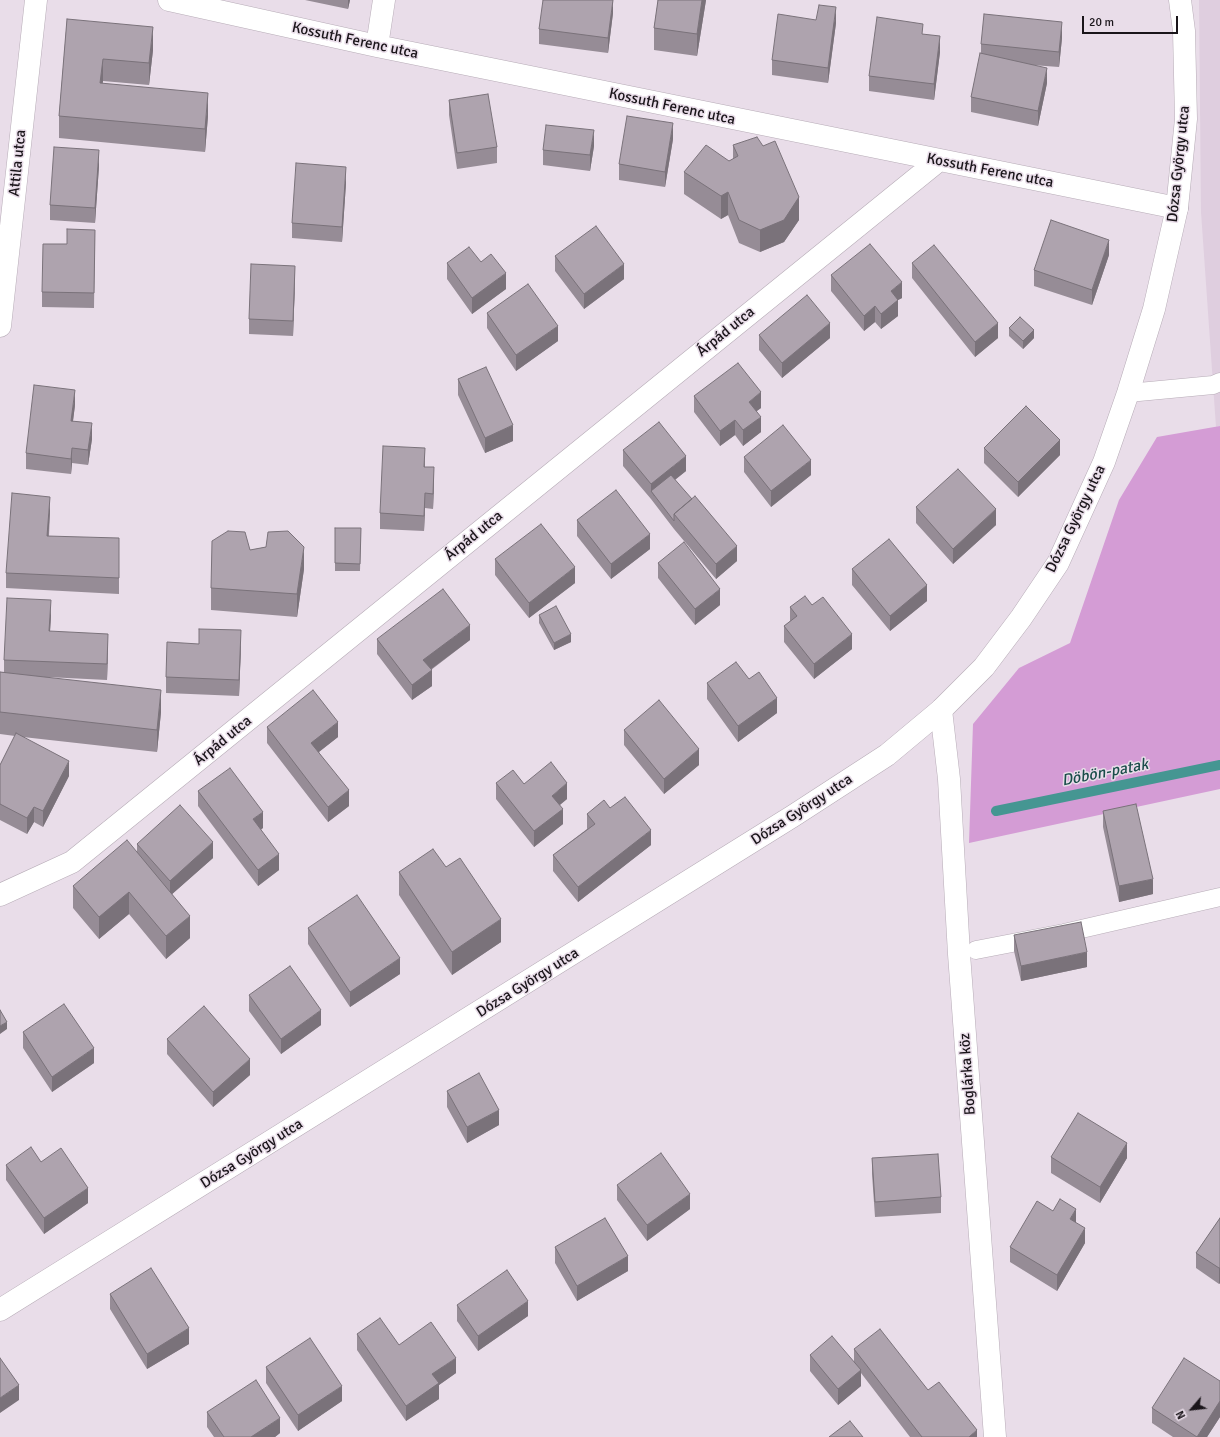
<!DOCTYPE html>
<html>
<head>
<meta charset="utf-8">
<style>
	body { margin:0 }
	#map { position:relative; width:1220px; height:1437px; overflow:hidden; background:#e9dde9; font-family:Signika,sans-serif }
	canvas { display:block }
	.north { position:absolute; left:1172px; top:1389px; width:40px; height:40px; -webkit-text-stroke:3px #e9dde9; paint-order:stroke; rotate:242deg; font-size:11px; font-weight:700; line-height:16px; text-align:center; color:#1a151a }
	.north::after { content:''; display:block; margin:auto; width:14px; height:18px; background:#1a151a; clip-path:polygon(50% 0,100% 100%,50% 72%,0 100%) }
	.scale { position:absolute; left:1082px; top:16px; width:96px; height:18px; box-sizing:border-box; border:2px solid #1a151a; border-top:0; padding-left:5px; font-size:12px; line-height:14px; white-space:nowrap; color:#1a151a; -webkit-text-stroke:3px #e9dde9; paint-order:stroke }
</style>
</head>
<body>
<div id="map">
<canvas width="1220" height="1437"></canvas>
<div class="north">N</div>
<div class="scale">20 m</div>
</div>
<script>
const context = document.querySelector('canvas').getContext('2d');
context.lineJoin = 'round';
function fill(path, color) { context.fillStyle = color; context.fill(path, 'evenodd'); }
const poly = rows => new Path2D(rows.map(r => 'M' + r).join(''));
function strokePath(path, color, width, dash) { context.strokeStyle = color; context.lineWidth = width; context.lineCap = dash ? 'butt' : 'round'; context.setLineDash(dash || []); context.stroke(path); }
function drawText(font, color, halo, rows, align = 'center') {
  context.font = font + ' Signika,sans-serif'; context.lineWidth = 3; context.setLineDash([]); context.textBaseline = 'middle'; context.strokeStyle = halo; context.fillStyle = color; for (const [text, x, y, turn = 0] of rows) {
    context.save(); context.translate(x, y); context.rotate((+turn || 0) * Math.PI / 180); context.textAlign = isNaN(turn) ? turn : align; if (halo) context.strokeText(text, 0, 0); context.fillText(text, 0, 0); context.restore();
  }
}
fill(poly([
	[1199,0,1220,0,1220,426,1216,427,1201,212]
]), '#dfcedf');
fill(poly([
	[1220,426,1220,789,969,843,973,724,1019,668,1070,643,1119,500,1157,437]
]), '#d49cd5');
strokePath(poly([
	[996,811,1220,765]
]), '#459692', 10);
const service = poly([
	[1128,393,1213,385,1220,382],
	[976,950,1064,933,1220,897]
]);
const minor = poly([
	[169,0,377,46,1177,208],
	[377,46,384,0],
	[0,326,36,0],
	[941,710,949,779,959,954,995,1437],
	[0,895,72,862,938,161]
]);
const secondary = poly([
	[0,1310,793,816,887,755,941,710,984,667,1021,618,1058,563,1104,462,1128,393,1154,309,1177,208,1186,119,1184,31,1180,0]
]);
strokePath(service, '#b7acb7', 19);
strokePath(minor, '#b7acb7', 23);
strokePath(secondary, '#b7acb7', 23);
strokePath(service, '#fff', 18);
strokePath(minor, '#fff', 22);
strokePath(secondary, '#fff', 22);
fill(poly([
	[305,0,350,0,348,9],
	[658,0,706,0,697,56,654,50,654,28],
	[613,13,608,53,539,44,539,29],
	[67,19,153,50,149,85,103,81,102,84,208,116,205,152,59,138,59,116],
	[816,20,836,23,828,83,772,75,772,60],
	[923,34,940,52,934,100,869,91,869,76],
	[1062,38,1059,67,1032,65,1047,83,1038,126,971,112,971,97,981,53,981,44],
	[449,100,497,147,497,163,457,169,449,115],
	[673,139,665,187,619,180,619,164],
	[733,145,799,220,784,242,760,252,739,243,728,215,721,219,684,194,684,172,729,161,733,159],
	[594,146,590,171,543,165,543,150],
	[99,166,95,223,50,220,50,205],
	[346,183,342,242,292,238,292,223],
	[95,230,94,308,42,307,42,292],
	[1109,255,1092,305,1034,286,1034,270],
	[555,256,624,279,584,309,555,271],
	[481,262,506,289,472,314,447,279,447,263],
	[912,263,998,338,975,357,912,278],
	[831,275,902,298,898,300,898,316,881,329,875,322,864,331,831,291],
	[295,282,293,336,249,334,249,319],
	[487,313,558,341,516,371,487,328],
	[1009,328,1034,338,1023,349,1009,336],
	[759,335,830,338,782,378,759,350],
	[458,379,513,441,485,453,458,395],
	[694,396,761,408,756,411,761,432,743,446,735,435,720,446,694,412],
	[75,405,73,421,92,439,88,465,72,463,71,474,26,469,26,453],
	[984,448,1060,455,1018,497,984,463],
	[623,450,686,471,675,480,737,561,716,579,674,529,651,499,623,466],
	[744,457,811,475,771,507,744,472],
	[425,467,434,483,433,509,425,508,424,531,380,529,380,513],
	[916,507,996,525,953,564,916,523],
	[50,512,49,536,119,553,119,594,6,588,6,573],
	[577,520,650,549,611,579,577,536],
	[361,528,360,571,335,571,335,563],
	[266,547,304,569,297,617,211,610,211,588,250,550],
	[495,559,575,583,529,618,495,575],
	[658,563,720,605,695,625,658,578],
	[852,569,927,601,890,631,852,585],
	[812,605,852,649,814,679,784,642,784,626,790,621,790,607],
	[539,615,571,642,554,650,539,623],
	[51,616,50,631,108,649,107,680,47,677,161,712,157,752,23,737,69,776,43,827,34,822,27,834,0,820,0,765,15,736,0,734,0,672,4,672,4,660],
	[377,639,470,640,431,670,432,686,412,700,377,654],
	[199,644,241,646,239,696,166,693,166,677],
	[749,679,777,713,738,742,707,699,707,683],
	[267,727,338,737,319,752,349,806,328,822,267,743],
	[624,730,699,765,664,794,624,745],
	[496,783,524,784,567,799,560,805,563,824,534,847,496,799],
	[198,791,263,828,261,829,279,870,258,886,198,806],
	[610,808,651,845,578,902,553,871,553,855,587,829,587,814],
	[1103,811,1153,894,1119,902,1103,827],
	[137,844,213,858,172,894,190,938,166,959,129,914,99,939,73,908,73,886,137,852],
	[446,867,501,942,452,975,399,895,399,872],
	[308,928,400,974,350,1007,308,944],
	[1014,935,1087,967,1021,981,1014,951],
	[249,995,321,1025,281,1054,249,1011],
	[23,1032,94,1063,52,1092,23,1048],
	[167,1039,250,1075,213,1107,167,1054],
	[447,1091,499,1125,467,1143,447,1107],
	[1051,1157,1127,1158,1100,1203,1051,1173],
	[872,1158,941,1197,941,1213,875,1217,872,1174],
	[41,1162,88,1203,44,1234,6,1180,6,1165],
	[617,1185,690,1209,647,1241,617,1200],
	[1053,1211,1076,1223,1085,1243,1057,1291,1010,1262,1010,1247],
	[1220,1218,1220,1283,1219,1284,1196,1268,1196,1253],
	[555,1247,628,1271,577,1301,555,1263],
	[110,1294,189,1344,147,1369,110,1309],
	[457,1305,528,1316,478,1351,457,1321],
	[357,1334,399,1345,456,1373,439,1385,439,1399,406,1421,357,1350],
	[854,1349,928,1390,977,1437,910,1437,861,1373,861,1386,838,1405,810,1371,810,1355,854,1362],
	[266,1367,342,1401,298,1431,266,1383],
	[1220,1381,1220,1417,1207,1437,1173,1437,1152,1423,1152,1408],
	[207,1412,280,1433,275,1437,214,1437,207,1427]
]), '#968c96');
fill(poly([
	[348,0,350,0,348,9],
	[613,0,613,13,608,53,608,38],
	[702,0,706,0,697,56,697,34],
	[836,7,836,23,828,83,828,68],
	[1062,22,1062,38,1059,67,1059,52],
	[153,27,153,50,149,85,149,63],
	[940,36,940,52,934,100,934,84],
	[103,59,103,81,100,106,100,83],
	[1047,68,1047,83,1038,126,1038,111],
	[208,93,208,116,205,152,205,129],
	[673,123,673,139,665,187,665,172],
	[594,130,594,146,590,171,590,155],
	[99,150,99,166,95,223,95,208],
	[346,167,346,183,342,242,342,227],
	[728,192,728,215,721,219,721,196],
	[799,197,799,220,784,242,760,252,760,230],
	[1109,240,1109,255,1092,305,1092,290],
	[624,264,624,279,584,309,584,294],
	[295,266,295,282,293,336,293,321],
	[506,273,506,289,472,314,472,298],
	[902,282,902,298,898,300,898,316,881,329,881,314,891,291],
	[875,306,875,322,864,331,864,316],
	[830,323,830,338,782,378,782,363],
	[998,323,998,338,975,357,975,342],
	[558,326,558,341,516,371,516,355],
	[1034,330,1034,338,1023,349,1023,341],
	[75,390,75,405,71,436,71,421],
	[761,392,761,408,749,417,749,402],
	[761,417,761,432,743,446,743,430],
	[735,420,735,435,720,446,720,431],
	[92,423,92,439,88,465,88,450],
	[513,425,513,441,485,453,485,438],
	[1060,440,1060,455,1018,497,1018,482],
	[72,448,72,463,71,474,71,459],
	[425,448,425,464,424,482,424,467],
	[686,456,686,471,654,496,651,491,651,484],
	[811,460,811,475,771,507,771,491],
	[434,467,434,483,433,509,433,494],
	[425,493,425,508,424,531,424,516],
	[50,497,50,512,47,551,47,536],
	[996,509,996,525,953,564,953,549],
	[650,534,650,549,611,579,611,564],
	[737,546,737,561,716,579,716,564],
	[304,547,304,569,297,617,297,594],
	[575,567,575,583,529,618,529,603],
	[927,585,927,601,890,631,890,616],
	[720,589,720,605,695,625,695,609],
	[51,600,51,616,49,647,49,631],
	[470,625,470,640,423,675,423,660],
	[241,630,241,646,239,696,239,680],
	[108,634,108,649,107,680,107,664],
	[571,634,571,642,554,650,554,643],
	[852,634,852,649,814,679,814,664],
	[432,670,432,686,412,700,412,685],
	[161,690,161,712,157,752,157,730],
	[777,698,777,713,738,742,738,726],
	[338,722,338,737,311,758,311,743],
	[699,749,699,765,664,794,664,779],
	[69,761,69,776,43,827,43,811],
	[567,783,567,799,552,811,552,796],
	[349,790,349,806,328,822,328,807],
	[34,807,34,822,27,834,27,818],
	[563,809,563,824,534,847,534,831],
	[263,812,263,828,253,835,253,819],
	[651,830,651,845,578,902,578,887],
	[213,842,213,858,170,896,170,881],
	[279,854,279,870,258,886,258,870],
	[1153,879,1153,894,1119,902,1119,886],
	[129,892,129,914,99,939,99,917],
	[190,916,190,938,166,959,166,936],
	[501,919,501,942,452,975,452,952],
	[1087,952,1087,967,1021,981,1021,966],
	[400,958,400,974,350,1007,350,992],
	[321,1010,321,1025,281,1054,281,1039],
	[7,1022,7,1029,0,1034,0,1026],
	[94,1048,94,1063,52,1092,52,1077],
	[250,1059,250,1075,213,1107,213,1092],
	[499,1110,499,1125,467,1143,467,1127],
	[1127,1143,1127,1158,1100,1203,1100,1187],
	[88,1188,88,1203,44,1234,44,1218],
	[690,1194,690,1209,647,1241,647,1225],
	[1076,1209,1076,1224,1070,1219],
	[1085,1228,1085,1243,1057,1291,1057,1275],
	[628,1256,628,1271,577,1301,577,1286],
	[1219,1268,1220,1268,1220,1283,1219,1284],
	[528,1301,528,1316,478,1351,478,1336],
	[189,1328,189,1344,147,1369,147,1354],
	[456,1358,456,1373,439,1385,439,1399,406,1421,406,1406,432,1374],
	[861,1370,861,1386,838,1405,838,1389],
	[19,1385,19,1400,0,1413,0,1398],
	[342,1386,342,1401,298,1431,298,1415],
	[1220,1401,1220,1417,1207,1437,1197,1437],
	[280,1418,280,1433,275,1437,251,1437],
	[977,1430,977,1437,969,1437]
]), '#7a727a');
const building = poly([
	[543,0,613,0,608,38,539,29,543,0],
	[658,0,702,0,697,34,654,28,658,0],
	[819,5,836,7,828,68,772,60,778,14,816,20,819,5],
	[984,14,1062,22,1059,52,981,44,984,14],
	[877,17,923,24,922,34,940,36,934,84,869,76,877,17],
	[67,19,153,27,149,63,103,59,100,83,208,93,205,129,59,116,67,19],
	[980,53,1047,68,1038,111,971,97,980,53],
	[488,94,497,147,457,153,449,100,488,94],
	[627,116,673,123,665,172,619,164,627,116],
	[546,125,594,130,590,155,543,150,546,125],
	[757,137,763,146,775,141,799,197,784,220,760,230,739,220,728,192,721,196,684,172,706,145,729,161,738,156,733,145,757,137],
	[54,147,99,150,95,208,50,205,54,147],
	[296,163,346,167,342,227,292,223,296,163],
	[1051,220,1109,240,1092,290,1034,270,1051,220],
	[596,226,624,264,584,294,555,256,596,226],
	[67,229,95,230,94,293,42,292,43,244,67,244,67,229],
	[870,244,902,282,891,291,898,300,881,314,875,306,864,316,831,275,870,244],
	[934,245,998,323,975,342,912,263,934,245],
	[469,247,481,262,491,254,506,273,472,298,447,263,469,247],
	[251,264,295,266,293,321,249,319,251,264],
	[528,284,558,326,516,355,487,313,528,284],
	[807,295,830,323,782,363,759,335,807,295],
	[1020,317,1034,330,1023,341,1009,328,1020,317],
	[738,363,761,392,749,402,761,417,743,430,735,420,720,431,694,396,738,363],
	[486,367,513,425,485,438,458,379,486,367],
	[34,385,75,390,71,421,92,423,88,450,72,448,71,459,26,453,34,385],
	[1026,406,1060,440,1018,482,984,448,1026,406],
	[659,422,686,456,651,484,623,450,659,422],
	[783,425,811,460,771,491,744,457,783,425],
	[383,446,425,448,424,467,434,467,433,494,425,493,424,516,380,513,383,446],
	[958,469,996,509,953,549,916,507,958,469],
	[671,475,692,499,674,514,674,521,651,491,671,475],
	[616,490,650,534,611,564,577,520,616,490],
	[12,493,50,497,47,536,119,538,119,578,6,573,12,493],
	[695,496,737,546,716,564,674,514,695,496],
	[541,524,575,567,529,603,495,559,541,524],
	[335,528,361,528,360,564,335,563,335,528],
	[228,531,245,532,250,550,266,547,268,532,288,531,304,547,297,594,211,588,212,541,228,531],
	[889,539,927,585,890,616,852,569,889,539],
	[684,542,720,589,695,609,658,563,684,542],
	[443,589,470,625,423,660,432,670,412,685,377,639,443,589],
	[805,596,812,605,823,597,852,634,814,664,784,626,797,616,790,607,805,596],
	[7,598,51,600,49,631,108,634,107,664,4,660,7,598],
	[556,606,571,634,554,643,539,615,556,606],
	[199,629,241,630,239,680,166,677,167,642,199,644,199,629],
	[736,662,749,679,759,672,777,698,738,726,707,683,736,662],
	[0,672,161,690,157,730,0,712,0,672],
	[313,690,338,722,311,743,349,790,328,807,267,727,313,690],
	[659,700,699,749,664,779,624,730,659,700],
	[16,733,69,761,43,811,34,807,27,818,0,804,0,765,16,733],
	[551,762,567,783,552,796,563,809,534,831,496,783,513,770,524,784,551,762],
	[230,768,263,812,253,819,279,854,258,870,198,791,230,768],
	[625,797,651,830,578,887,553,855,595,824,587,814,604,800,610,808,625,797],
	[1136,804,1153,879,1119,886,1103,811,1136,804],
	[180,805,213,842,170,881,137,844,180,805],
	[127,840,190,916,166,936,129,892,99,917,73,886,127,840],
	[433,849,446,867,460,858,501,919,452,952,399,872,433,849],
	[357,895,400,958,350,992,308,928,357,895],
	[1081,922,1087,952,1021,966,1014,935,1081,922],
	[290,966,321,1010,281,1039,249,995,290,966],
	[64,1004,94,1048,52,1077,23,1032,64,1004],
	[204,1006,250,1059,213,1092,167,1039,204,1006],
	[0,1010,7,1022,0,1026,0,1010],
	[479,1073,499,1110,467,1127,447,1091,479,1073],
	[1078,1113,1127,1143,1100,1187,1051,1157,1078,1113],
	[31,1147,41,1162,61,1148,88,1188,44,1218,6,1165,31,1147],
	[661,1153,690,1194,647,1225,617,1185,661,1153],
	[938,1154,941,1197,875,1202,872,1158,938,1154],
	[1060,1199,1076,1209,1070,1219,1085,1228,1057,1275,1010,1247,1037,1201,1053,1211,1060,1199],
	[605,1218,628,1256,577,1286,555,1247,605,1218],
	[1220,1218,1220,1268,1219,1268,1196,1253,1220,1218],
	[151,1268,189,1328,147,1354,110,1294,151,1268],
	[507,1270,528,1301,478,1336,457,1305,507,1270],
	[380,1318,399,1345,431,1322,456,1358,432,1374,439,1383,406,1406,357,1334,380,1318],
	[880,1329,928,1390,939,1382,977,1430,969,1437,922,1437,854,1349,880,1329],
	[832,1336,861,1370,838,1389,810,1355,832,1336],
	[310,1338,342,1386,298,1415,266,1367,310,1338],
	[0,1358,19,1385,0,1398,0,1358],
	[1184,1358,1220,1381,1220,1401,1197,1437,1152,1408,1184,1358],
	[256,1380,280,1418,251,1437,224,1437,207,1412,256,1380],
	[850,1421,863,1437,829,1437,850,1421]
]);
fill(building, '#aea3ae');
strokePath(building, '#7a727a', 1);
drawText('15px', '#1a151a', '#e9dde9', [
	["Kossuth Ferenc utca",355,41,12],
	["Kossuth Ferenc utca",672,107,12],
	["Attila utca",18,163,-84],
	["Dózsa György utca",1179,164,-84],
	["Kossuth Ferenc utca",990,171,11],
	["Árpád utca",726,332,-39],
	["Dózsa György utca",1076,519,-64],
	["Árpád utca",474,536,-39],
	["Árpád utca",223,741,-39],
	["Dózsa György utca",802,810,-33],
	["Dózsa György utca",528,983,-32],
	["Boglárka köz",968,1074,-94],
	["Dózsa György utca",252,1154,-32]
]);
drawText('italic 16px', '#1a4d4a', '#e9dde9', [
	["Döbön-patak",1105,773,-11]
]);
</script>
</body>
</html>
